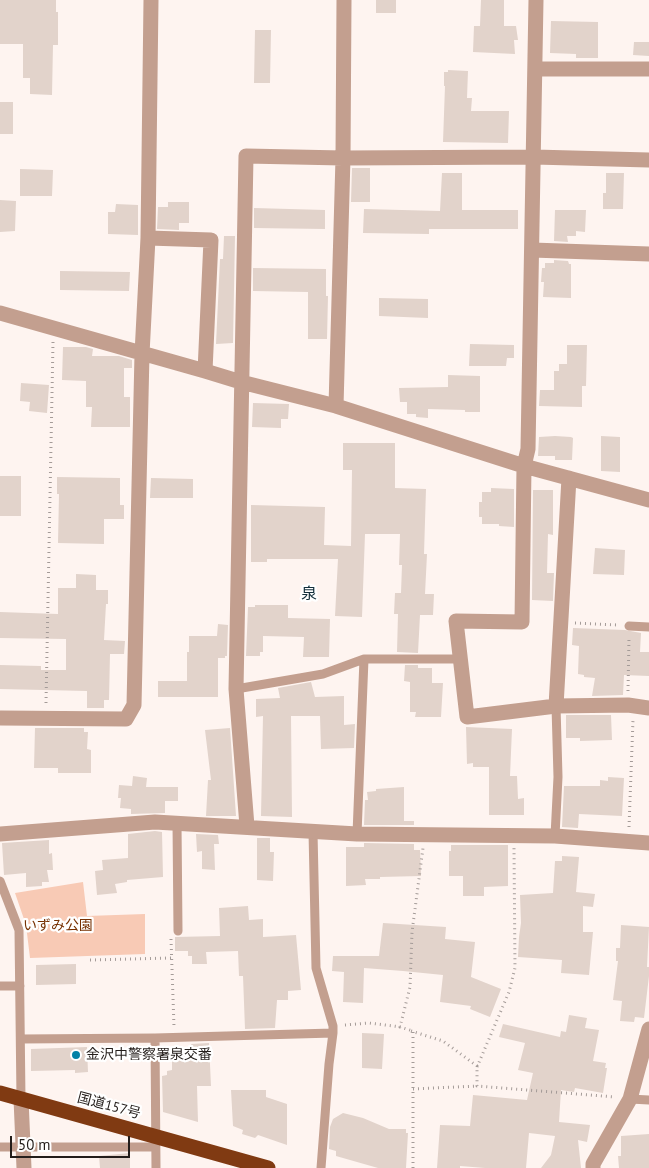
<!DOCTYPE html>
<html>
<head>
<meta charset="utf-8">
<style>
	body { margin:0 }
	#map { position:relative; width:649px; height:1168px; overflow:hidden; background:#fef4f0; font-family:"PT Sans",sans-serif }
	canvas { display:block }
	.scale { position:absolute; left:10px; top:1136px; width:120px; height:22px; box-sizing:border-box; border:2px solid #231d1a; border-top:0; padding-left:6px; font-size:15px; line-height:18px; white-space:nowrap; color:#231d1a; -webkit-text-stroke:4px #fff; paint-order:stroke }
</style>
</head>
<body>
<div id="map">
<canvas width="649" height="1168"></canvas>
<div class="scale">50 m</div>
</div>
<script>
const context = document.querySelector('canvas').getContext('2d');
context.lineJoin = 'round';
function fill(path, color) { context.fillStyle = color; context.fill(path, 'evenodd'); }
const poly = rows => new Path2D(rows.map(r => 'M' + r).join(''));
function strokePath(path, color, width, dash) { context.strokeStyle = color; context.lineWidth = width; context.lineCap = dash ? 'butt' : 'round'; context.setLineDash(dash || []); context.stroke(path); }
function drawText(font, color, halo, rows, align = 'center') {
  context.font = font + ' "PT Sans","Noto Sans JP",sans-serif'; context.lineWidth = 4.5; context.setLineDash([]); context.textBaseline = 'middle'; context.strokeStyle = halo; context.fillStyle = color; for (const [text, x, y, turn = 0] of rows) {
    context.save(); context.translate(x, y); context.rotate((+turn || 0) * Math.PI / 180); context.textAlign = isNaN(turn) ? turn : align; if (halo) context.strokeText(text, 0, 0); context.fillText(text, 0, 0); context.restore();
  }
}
fill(poly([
	[83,882,87,916,145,914,145,954,30,958,26,925,15,893]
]), '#f8cab5');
fill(poly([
	[0,0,56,0,56,12,58,12,58,45,53,45,52,95,30,94,30,78,23,78,23,44,0,44],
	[376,0,396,0,396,13,376,13],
	[481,0,504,0,504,26,516,26,518,40,514,40,515,54,473,52,474,26,480,26],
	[551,21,598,22,598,58,576,58,576,54,550,53],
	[255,30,271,30,270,83,254,83],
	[634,42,649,42,649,56,633,55],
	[448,70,468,71,467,98,472,98,471,111,509,111,508,143,443,142,445,86,444,86,444,72,448,72],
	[0,102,13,102,13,134,0,134],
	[352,168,370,168,370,202,351,202],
	[20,169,53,170,52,196,20,196],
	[442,173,462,173,462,210,518,210,518,229,429,229,429,234,363,233,364,209,440,211],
	[606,173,624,173,623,209,603,209,603,193,606,193],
	[0,200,16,201,15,231,0,232],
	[168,202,189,202,189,223,179,223,179,230,157,229,158,207,168,207],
	[116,204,138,205,138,235,108,234,108,212,115,212],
	[254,208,325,210,325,229,254,228],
	[555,210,586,210,585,232,576,231,576,236,567,236,568,242,554,241],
	[224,236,235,236,233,343,216,344,220,259,223,259],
	[554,260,568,261,569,264,571,264,571,298,543,297,544,282,541,282,542,268,545,268,545,263,554,263],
	[253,268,326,269,326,296,328,296,327,339,308,339,308,292,253,291],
	[60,271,130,272,129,291,60,290],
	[379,298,428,299,428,318,379,316],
	[470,344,514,345,514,358,507,358,506,366,469,366],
	[567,345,587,345,586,386,582,386,582,407,539,406,540,390,554,390,554,371,559,371,559,364,567,364],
	[63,347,86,347,93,349,92,356,119,356,132,360,132,368,124,368,124,397,130,397,130,427,91,427,92,407,86,407,86,381,62,380],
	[448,375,480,376,480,412,465,412,465,410,428,409,428,418,416,417,416,414,407,414,407,402,400,402,399,388,448,387],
	[21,383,49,385,47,413,29,411,30,402,20,401],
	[253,403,289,404,288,419,281,419,281,428,252,427],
	[555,436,571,437,573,438,572,460,555,460,555,456,538,456,539,437],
	[601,436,620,437,620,472,601,471],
	[343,443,395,443,395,488,426,489,424,554,427,554,425,594,434,594,433,615,420,615,418,653,397,652,398,614,394,614,395,593,401,593,402,565,399,565,400,534,365,534,362,617,335,616,338,559,267,559,267,562,251,562,251,505,325,507,324,545,351,546,352,470,343,470],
	[0,476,21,476,21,516,0,516],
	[57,477,120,478,120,505,124,505,124,519,104,519,104,544,58,543,59,494,57,494],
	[151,478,193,479,193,498,150,498],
	[491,488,514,489,514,527,499,526,499,524,482,524,482,517,479,517,479,502,482,502,482,492,491,492],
	[533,490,553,490,553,535,548,534,547,573,554,573,553,601,532,600],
	[595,548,625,550,624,575,593,574],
	[76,574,96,575,96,590,108,590,108,604,106,604,104,640,125,641,124,654,110,654,109,700,104,700,104,708,87,708,87,691,0,689,0,665,41,666,41,670,66,670,66,639,0,638,0,612,58,614,58,588,76,588],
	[255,605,288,605,288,618,330,619,329,657,303,657,304,637,263,636,263,652,260,652,260,656,246,656,248,607,255,607],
	[218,624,228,625,227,656,225,656,225,658,218,658,218,697,158,697,158,681,187,681,187,652,189,652,189,636,217,636],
	[573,628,625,630,641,633,640,652,649,652,649,676,624,675,623,695,592,696,595,678,584,677,584,675,578,674,579,646,572,645],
	[405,665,418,665,418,668,432,668,432,683,443,683,441,717,415,717,416,712,410,712,410,682,404,681],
	[311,682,315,697,344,696,344,725,355,724,354,748,321,749,320,716,291,716,292,817,261,816,263,716,256,717,256,699,280,698,278,688],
	[566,715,614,715,611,715,612,740,580,741,580,738,566,738],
	[466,727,512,729,510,776,517,776,518,799,524,798,524,815,489,815,489,767,473,767,473,763,467,764],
	[35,728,84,728,84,732,88,732,87,749,91,750,91,773,58,773,58,768,34,768],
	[230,728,236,816,206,816,208,780,211,780,205,730],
	[133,776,147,778,146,787,178,787,178,801,165,801,165,813,131,814,131,809,120,808,121,798,118,798,119,785,132,786],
	[608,777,624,778,622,816,579,814,578,828,562,827,564,786,600,786,600,780,608,781],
	[404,787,404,821,414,821,414,825,364,825,365,800,368,800,367,792,376,791,376,789],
	[155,831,162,832,163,877,127,880,127,882,115,884,117,893,97,895,95,871,103,870,102,860,128,858,128,834],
	[196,834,218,835,219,844,214,844,215,870,202,869,202,851,197,852],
	[257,838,270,838,270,852,274,852,273,881,257,880],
	[49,840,49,854,52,853,53,870,47,870,49,882,42,882,42,886,26,887,26,873,4,875,2,843],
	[364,843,414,844,414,850,420,850,421,876,380,877,380,879,365,879,366,885,346,886,346,847,364,847],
	[451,845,508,845,508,886,484,887,484,896,463,896,463,876,449,876,449,851,451,851],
	[562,856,579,857,576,892,595,894,593,907,583,906,583,932,593,932,589,975,561,973,562,960,518,957,519,937,521,923,520,895,553,893,555,861,562,861],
	[248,906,249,920,263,919,263,937,296,935,301,990,288,991,288,1000,277,1000,275,1028,245,1029,243,976,239,976,238,951,206,952,207,964,192,964,192,956,188,956,188,951,175,951,175,937,220,936,219,908],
	[383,923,446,927,445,939,475,942,471,977,501,989,490,1017,470,1009,471,1006,440,1002,443,975,403,971,364,968,363,1003,343,1002,344,972,332,971,333,956,379,956],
	[621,925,649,927,647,967,649,967,649,976,644,1018,635,1017,634,1022,620,1021,622,1001,613,1000,618,961,616,961,616,948,620,948],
	[76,964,76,984,36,985,36,965],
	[569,1015,587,1018,585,1028,599,1030,593,1061,606,1063,605,1068,607,1068,603,1093,575,1088,574,1092,561,1090,559,1122,590,1125,587,1142,578,1140,581,1168,541,1168,551,1155,555,1136,529,1133,526,1168,485,1168,460,1166,460,1168,437,1168,440,1125,470,1126,473,1095,527,1100,533,1073,518,1070,525,1043,499,1037,503,1024,560,1037,561,1031,566,1032],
	[362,1033,384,1034,382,1069,362,1068],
	[209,1043,211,1086,197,1086,198,1122,163,1112,162,1076,167,1075,167,1071,172,1070,172,1048,191,1047,191,1044],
	[87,1047,88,1072,75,1073,75,1070,31,1071,31,1049],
	[231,1090,266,1090,266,1097,287,1104,287,1145,258,1135,255,1138,242,1134,243,1130,233,1126],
	[343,1113,363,1118,389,1129,406,1129,406,1133,408,1133,406,1168,378,1168,336,1156,336,1151,329,1149,330,1127,333,1119],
	[649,1134,649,1168,619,1168,618,1156,621,1156,621,1136],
	[130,1153,130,1168,100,1168,99,1156]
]), '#e2d3cb');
strokePath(poly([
	[575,623,618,625],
	[628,691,629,637],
	[46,703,53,342],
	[629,827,633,720],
	[171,939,174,1027],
	[90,960,171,958],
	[345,1025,369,1023,401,1027],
	[411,1031,443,1041,477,1066,477,1086,615,1097],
	[477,1067,509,992,515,968,514,848],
	[413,1089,477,1086],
	[413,1168,413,1031,400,1027,410,987,412,932,423,848]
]), '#a49b98', 3, [1, 4]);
strokePath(poly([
	[629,626,649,627],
	[236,689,323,674,364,659,460,659],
	[177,823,178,931],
	[313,832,316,968,333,1026,333,1033,329,1064,321,1168],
	[357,834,364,659],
	[555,836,558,777,556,706],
	[0,881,19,930,21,1099],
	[0,986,20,986],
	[155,1038,156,1168],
	[21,1039,155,1038,333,1033],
	[630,1099,649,1100],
	[0,1147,155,1147]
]), '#c39f8f', 9);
strokePath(poly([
	[536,0,528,449,524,466,522,622,456,621,467,717,556,706,628,705,649,708],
	[535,69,649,69],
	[148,238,211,240,205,371],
	[532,250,649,254],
	[0,313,205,371,241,382,336,406,524,466,649,500],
	[336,406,343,158,344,0],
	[556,706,569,478],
	[0,718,126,719,134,705,142,354,148,238,151,0],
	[247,826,236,689,246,156,343,158,534,157,649,160],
	[0,834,155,822,357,834,555,836,649,843],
	[21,1099,24,1168],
	[593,1168,593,1164,630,1099,649,1029]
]), '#c39f8f', 15);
strokePath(poly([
	[0,1093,268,1168]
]), '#803a12', 15);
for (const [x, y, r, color] of [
	[76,1055,5,"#0382a7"]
]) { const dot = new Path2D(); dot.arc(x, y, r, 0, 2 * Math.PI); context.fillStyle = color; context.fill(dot); strokePath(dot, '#fff', 2); }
drawText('14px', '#763001', '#fff', [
	["いずみ公園",58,926]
]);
drawText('14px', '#231d1a', '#fff', [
	["金沢中警察署泉交番",86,1055]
], 'left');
drawText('14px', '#231d1a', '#fff', [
	["国道157号",109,1106,15]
]);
drawText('16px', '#14303c', '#fff', [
	["泉",309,594]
]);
</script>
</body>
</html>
